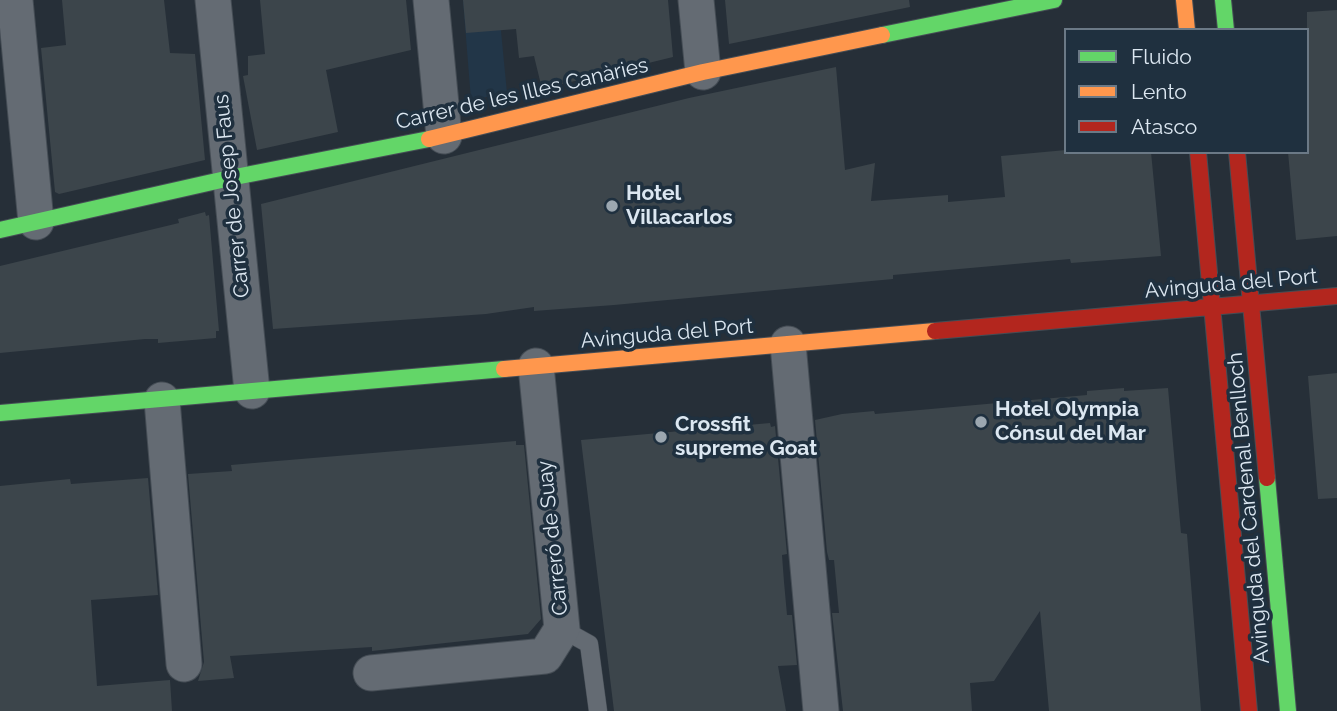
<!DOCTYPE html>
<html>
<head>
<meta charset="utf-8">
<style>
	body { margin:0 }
	#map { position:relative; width:1337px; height:711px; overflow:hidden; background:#262f38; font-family:Raleway,sans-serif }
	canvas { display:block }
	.legend { position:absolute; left:1064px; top:28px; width:245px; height:126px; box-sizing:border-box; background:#1f303f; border:2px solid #6b7986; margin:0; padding:9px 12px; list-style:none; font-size:21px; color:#dce7f1 }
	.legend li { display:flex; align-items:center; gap:14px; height:35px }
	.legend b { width:35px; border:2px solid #6b7986 }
</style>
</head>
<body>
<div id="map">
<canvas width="1337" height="711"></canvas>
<ul class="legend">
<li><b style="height:9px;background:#63d668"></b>Fluido</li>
<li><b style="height:9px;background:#ff974d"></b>Lento</li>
<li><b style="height:9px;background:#b3261e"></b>Atasco</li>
</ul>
</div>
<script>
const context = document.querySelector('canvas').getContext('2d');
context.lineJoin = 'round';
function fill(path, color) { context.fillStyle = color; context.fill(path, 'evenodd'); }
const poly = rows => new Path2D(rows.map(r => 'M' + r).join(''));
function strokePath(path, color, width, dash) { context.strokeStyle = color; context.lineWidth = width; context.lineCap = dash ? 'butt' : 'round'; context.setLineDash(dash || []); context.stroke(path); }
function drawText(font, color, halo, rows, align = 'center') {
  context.font = font + ' Raleway,sans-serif'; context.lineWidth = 7; context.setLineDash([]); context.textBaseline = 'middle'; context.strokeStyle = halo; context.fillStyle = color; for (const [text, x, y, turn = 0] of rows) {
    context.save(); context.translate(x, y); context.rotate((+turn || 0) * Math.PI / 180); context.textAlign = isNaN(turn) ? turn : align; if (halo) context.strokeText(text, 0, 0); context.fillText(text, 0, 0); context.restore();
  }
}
fill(poly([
	[463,0,498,0,507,93,471,100]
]), '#223648');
fill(poly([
	[62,0,164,0,170,53,195,54,205,160,59,194,55,192,41,48,66,45],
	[260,0,406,0,411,50,326,70,338,132,257,150,243,76,248,75,248,56,265,54],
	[463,0,668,0,673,57,542,89,534,56,519,58,516,29,466,33],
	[725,0,909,0,910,7,729,44],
	[1337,10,1337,236,1296,240,1288,152,1307,152,1307,12],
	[836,67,845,170,875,163,871,201,948,195,948,202,1005,197,1001,156,1066,150,1066,152,1151,152,1161,256,1071,263,1070,259,893,275,893,279,614,305,534,311,534,307,486,314,273,329,261,204,689,98],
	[205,212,206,216,209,215,219,331,216,331,216,338,158,343,158,339,145,339,0,353,0,266,179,223,178,219],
	[1337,373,1337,498,1318,499,1308,376],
	[1124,388,1124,391,1168,388,1181,533,1187,534,1201,711,1049,711,1040,611,994,681,970,683,972,711,843,711,832,613,839,613,834,560,829,560,827,552,815,420,842,414,874,411,875,414,1087,395,1087,391],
	[770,423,771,427,775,426,787,554,782,555,784,582,787,615,792,615,797,665,778,666,786,711,614,711,581,440],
	[516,441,516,445,524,445,541,619,528,634,372,651,372,647,230,656,234,678,198,681,204,662,188,474,232,471,231,465,277,461],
	[148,478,158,595,91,600,97,686,170,680,172,711,0,711,0,486,70,479,71,484]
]), '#3c454b');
const lane = poly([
	[562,629,589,644,598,711]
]);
const street = poly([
	[15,0,36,222],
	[213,0,252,391],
	[431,0,444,136],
	[696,0,703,72],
	[788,344,821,711],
	[162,400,184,664],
	[371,673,545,656,562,629,536,366]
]);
const fast = poly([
	[1223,0,1226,30],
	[882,35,1054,0],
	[0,230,230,178,429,139],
	[0,413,504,369],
	[1267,478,1288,711]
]);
const slow = poly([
	[1184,0,1187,30],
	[429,139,703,72,882,35],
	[504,369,935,331]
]);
const jam = poly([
	[1198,152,1249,711],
	[1237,152,1267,478],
	[935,331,1337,296]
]);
strokePath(lane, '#454d55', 19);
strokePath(street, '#454d55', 37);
strokePath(fast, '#454d55', 18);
strokePath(slow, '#454d55', 18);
strokePath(jam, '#454d55', 18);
strokePath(lane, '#646b73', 18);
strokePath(street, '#646b73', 35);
strokePath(fast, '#63d668', 16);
strokePath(slow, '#ff974d', 16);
strokePath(jam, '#b3261e', 16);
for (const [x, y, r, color] of [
	[612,206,7,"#9ca7b0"],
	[981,422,7,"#9ca7b0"],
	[661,437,7,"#9ca7b0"]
]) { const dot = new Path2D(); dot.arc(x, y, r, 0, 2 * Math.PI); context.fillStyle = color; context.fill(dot); strokePath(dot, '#1f303f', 2.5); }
drawText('21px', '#dce7f1', '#1f303f', [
	["Carrer de les Illes Canàries",522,94,-13],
	["Carrer de Josep Faus",232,196,-96],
	["Avinguda del Port",1231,284,-5],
	["Avinguda del Port",667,334,-5],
	["Avinguda del Cardenal Benlloch",1249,508,-95],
	["Carreró de Suay",553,538,-96]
]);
drawText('bold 21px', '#dce7f1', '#1f303f', [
	["Hotel",626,194],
	["Villacarlos",626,218],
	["Hotel Olympia",995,410],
	["Cónsul del Mar",995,434],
	["Crossfit",675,425],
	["supreme Goat",675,449]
], 'left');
</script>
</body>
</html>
